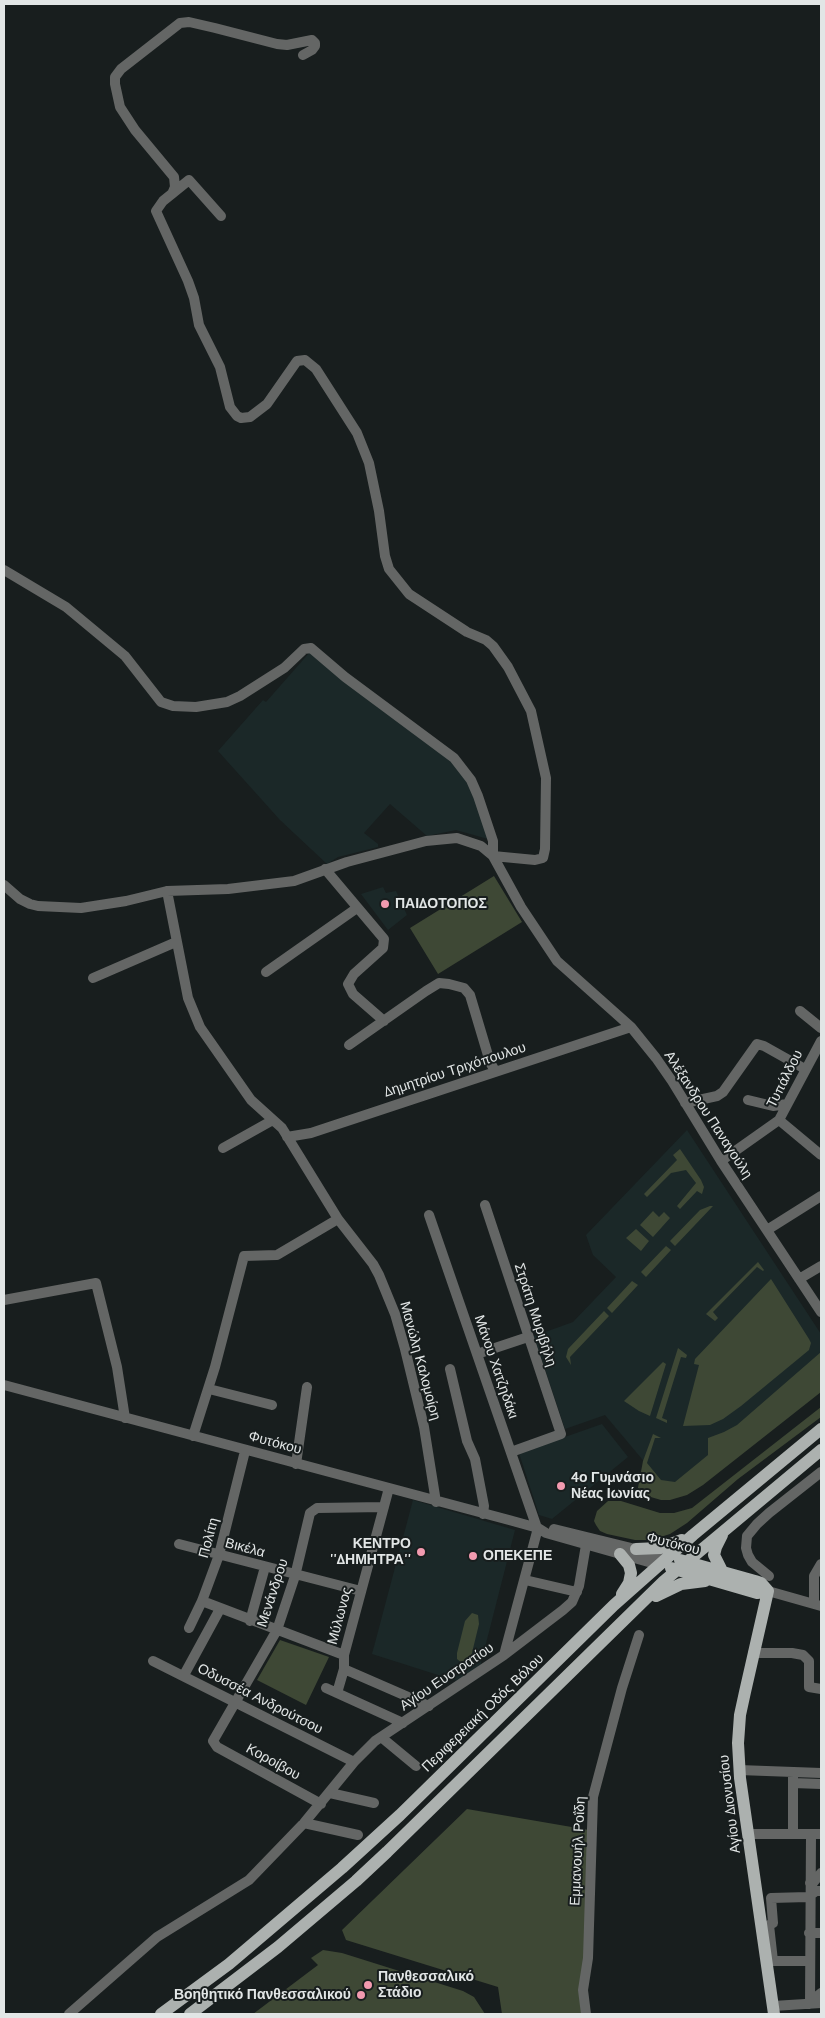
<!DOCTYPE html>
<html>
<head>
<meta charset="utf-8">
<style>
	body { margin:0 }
	#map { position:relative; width:825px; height:2018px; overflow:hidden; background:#181e1e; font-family:"PT Sans",sans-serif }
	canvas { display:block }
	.frame { position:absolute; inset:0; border:5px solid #e2e6e6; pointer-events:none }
</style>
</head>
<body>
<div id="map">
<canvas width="825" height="2018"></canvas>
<div class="frame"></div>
</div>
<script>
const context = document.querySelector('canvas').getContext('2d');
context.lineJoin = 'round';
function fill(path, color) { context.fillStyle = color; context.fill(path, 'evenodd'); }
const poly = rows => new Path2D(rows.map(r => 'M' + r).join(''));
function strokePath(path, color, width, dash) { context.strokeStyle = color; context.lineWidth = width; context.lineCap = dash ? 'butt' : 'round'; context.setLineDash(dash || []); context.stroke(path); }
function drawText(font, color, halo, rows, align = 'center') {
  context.font = font + ' "PT Sans",sans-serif'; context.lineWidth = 4; context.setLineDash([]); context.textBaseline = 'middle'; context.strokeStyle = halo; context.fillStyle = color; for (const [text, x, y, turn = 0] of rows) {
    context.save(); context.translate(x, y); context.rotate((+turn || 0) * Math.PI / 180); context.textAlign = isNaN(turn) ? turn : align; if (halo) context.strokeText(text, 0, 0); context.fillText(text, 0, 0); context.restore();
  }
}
fill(poly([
	[310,652,451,758,471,783,488,839,456,830,427,836,390,804,364,833,378,844,378,847,338,857,327,864,280,820,218,751,263,700,266,702],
	[383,887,386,893,396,891,407,915,388,930,361,894],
	[687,1130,821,1334,821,1364,668,1490,605,1415,565,1429,534,1336,573,1322,616,1277,593,1255,586,1235],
	[602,1424,628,1457,552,1519,539,1515,519,1453],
	[413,1500,515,1530,480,1667,457,1681,372,1654]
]), '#1b2828');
fill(poly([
	[494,876,522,922,438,974,410,928],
	[680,1149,701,1180,704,1187,702,1194,697,1191,680,1209,677,1206,696,1183,686,1170,671,1173,647,1197,644,1194,677,1160,673,1155],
	[710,1206,713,1206,675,1246,670,1241,700,1210],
	[653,1211,659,1217,664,1212,670,1218,653,1237,640,1225],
	[636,1229,649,1241,641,1251,626,1238],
	[666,1246,671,1250,646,1277,641,1272],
	[758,1262,764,1270,763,1271,757,1267,713,1312,718,1318,715,1321,706,1314],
	[771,1279,809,1339,811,1343,809,1350,741,1406,723,1419,710,1425,683,1426,699,1365,694,1364,695,1359],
	[632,1281,638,1285,612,1313,607,1308],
	[604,1311,609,1316,570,1357,571,1365,566,1357,568,1349],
	[678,1348,687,1355,686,1358,681,1357,662,1418,667,1420,667,1423,656,1418],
	[821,1352,821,1392,703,1485,687,1495,670,1500,661,1500,637,1493,643,1461,653,1434,661,1438,655,1438,647,1463,661,1480,675,1482,708,1455,708,1438,724,1432,737,1425],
	[663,1362,666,1364,650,1416,639,1411,624,1401],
	[821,1407,821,1417,738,1479,687,1523,670,1534,651,1540,635,1540,607,1534,600,1531,596,1525,594,1521,597,1511,608,1501,621,1501,660,1513,674,1513,692,1508],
	[472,1613,478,1615,479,1624,471,1657,468,1661,462,1663,457,1659,457,1653,465,1621],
	[280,1640,329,1657,306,1705,257,1680],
	[467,1809,589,1830,585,2014,502,2014,498,1987,346,1940,342,1930],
	[323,1950,342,1953,463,1991,474,1997,485,2014,253,2014,318,1965,311,1958]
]), '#3e4835');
strokePath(poly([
	[172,194,175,187,174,177,135,130,120,107,115,84,115,77,121,69,180,23,189,22,215,28,277,44,287,45,312,40,315,43,315,46,312,50,303,55],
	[4,570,66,607,125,656,161,702,173,706,196,707,227,702,240,696,284,668,304,649,311,648,345,677,454,758,471,780,478,796,493,841,493,856,535,860,543,858,545,849,546,778,531,711,508,667,493,646,486,640,467,632,409,594,389,569,385,556,379,511,369,463,357,433,316,369,305,360,297,361,267,404,250,417,241,418,237,416,230,407,220,367,199,325,194,298,188,281,156,211,163,201,189,180,221,216],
	[325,869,384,939,383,948,354,974,348,984,353,994,384,1021],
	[4,885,20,899,30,904,38,906,81,908,126,901,167,891,228,889,294,881,347,862,426,841,457,838,481,846,493,856,521,907,557,961,631,1027,656,1058,672,1081,721,1161,821,1312],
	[167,891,188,998,200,1027,251,1100,282,1128,338,1219,373,1264,379,1275,395,1314,405,1349,424,1427,436,1502],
	[266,972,357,908],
	[93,978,176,942],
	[800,1011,821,1028],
	[349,1045,426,991,439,983,449,984,464,988,470,995,490,1062,495,1071],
	[748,1100,773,1106,787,1104],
	[685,1103,717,1096,723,1092,757,1044,764,1046,805,1069],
	[779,1120,821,1155],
	[287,1137,311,1133,631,1027],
	[223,1148,273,1120],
	[721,1161,779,1120,821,1041],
	[485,1205,561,1434,511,1452],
	[429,1215,537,1528],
	[767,1230,821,1196],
	[799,1279,821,1266],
	[4,1300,96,1283,117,1367,125,1418],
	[477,1354,528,1337],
	[450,1369,467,1441,475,1459,484,1506,483,1514],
	[4,1385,509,1520,538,1528,546,1533,659,1565],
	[209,1389,272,1405],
	[193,1436,215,1367,244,1256,277,1255,338,1219],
	[296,1464,307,1387],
	[554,1529,668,1557],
	[179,1544,361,1591],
	[769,1576,752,1562,748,1555,746,1548,747,1536,757,1524,769,1513,821,1472],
	[525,1580,577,1592],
	[768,1591,821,1606],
	[202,1601,344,1655],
	[814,1604,814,1576,821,1564],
	[250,1621,265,1567],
	[189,1628,202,1601,219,1555,245,1451],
	[753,1653,792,1653,803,1655,809,1661,809,1687,821,1689],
	[504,1655,538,1528],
	[153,1661,354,1762],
	[344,1669,429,1706],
	[184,1675,220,1609],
	[326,1688,403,1723],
	[337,1693,344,1669,344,1655,389,1488],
	[381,1737,416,1766],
	[739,1770,821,1773],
	[793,1783,821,1784],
	[330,1793,374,1803],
	[321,1804,217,1747,213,1741,277,1630,295,1576,310,1513,317,1508,384,1507],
	[304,1823,358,1835],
	[748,1834,821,1834],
	[793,1834,793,1772],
	[810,1883,813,1883,821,1873],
	[809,1933,821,1933],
	[810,1961,773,1961,769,1925,773,1923,771,1898,808,1897,816,1891,821,1891],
	[810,1998,815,1998,821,1993],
	[810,2004,811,1834],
	[773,2006,821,2003],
	[69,2014,157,1937,249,1880,304,1823,354,1762,375,1741,504,1655,563,1610,572,1602,579,1586,586,1545],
	[586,2014,583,1990,588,1958,593,1797,622,1688,639,1635]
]), '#646665', 10);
strokePath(poly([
	[636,1549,660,1548,682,1540],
	[620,1554,629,1565,631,1573,629,1583,622,1594],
	[680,1560,755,1581,761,1583,768,1591],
	[671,1568,757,1593,768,1591],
	[722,1571,714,1555,716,1547,722,1535],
	[768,1591,745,1692,740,1715,738,1743,740,1778,774,2014],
	[656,1596,681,1584,705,1581],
	[161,2014,229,1964,342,1868,400,1815,614,1605,693,1535,821,1429],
	[190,2014,278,1947,356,1881,387,1852,664,1581,821,1450]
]), '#acb1af', 12);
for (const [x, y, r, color] of [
	[385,904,5,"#f29aaf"],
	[561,1486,5,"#f29aaf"],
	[421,1552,5,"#f29aaf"],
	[473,1556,5,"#f29aaf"],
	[368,1985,5,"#f29aaf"],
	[361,1995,5,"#f29aaf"]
]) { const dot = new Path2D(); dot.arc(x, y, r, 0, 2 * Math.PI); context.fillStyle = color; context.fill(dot); strokePath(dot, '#181e1e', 2); }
drawText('bold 14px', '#e2e6e6', '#181e1e', [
	["ΠΑΙΔΟΤΟΠΟΣ",395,904],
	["4ο Γυμνάσιο",571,1478],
	["Νέας Ιωνίας",571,1494],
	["ΚΕΝΤΡΟ",411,1544,"right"],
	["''ΔΗΜΗΤΡΑ''",411,1560,"right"],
	["ΟΠΕΚΕΠΕ",483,1556],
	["Πανθεσσαλικό",378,1977],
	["Στάδιο",378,1993],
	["Βοηθητικό Πανθεσσαλικού",351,1995,"right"]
], 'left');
drawText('14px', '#e2e6e6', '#181e1e', [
	["Δημητρίου Τριχόπουλου",455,1070,-18],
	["Τυπάλδου",785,1079,-63],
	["Αλέξανδρου Παναγούλη",708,1115,57],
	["Στράτη Μυριβήλη",535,1315,72],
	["Μανώλη Καλομοίρη",420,1361,75],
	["Μάνου Χατζηδάκι",496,1367,71],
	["Φυτόκου",275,1443,15],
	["Πολίτη",209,1538,-75],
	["Φυτόκου",673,1544,14],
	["Βικέλα",245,1548,15],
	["Μενάνδρου",273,1593,-72],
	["Μύλωνος",340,1616,-75],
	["Αγίου Ευστρατίου",447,1677,-34],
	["Οδυσσέα Ανδρούτσου",260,1699,27],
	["Περιφερειακή Οδός Βόλου",483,1713,-44],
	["Κοροίβου",273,1762,29],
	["Αγίου Διονυσίου",730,1804,-97],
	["Εμμανουήλ Ροΐδη",578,1851,-87]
]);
</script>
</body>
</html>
